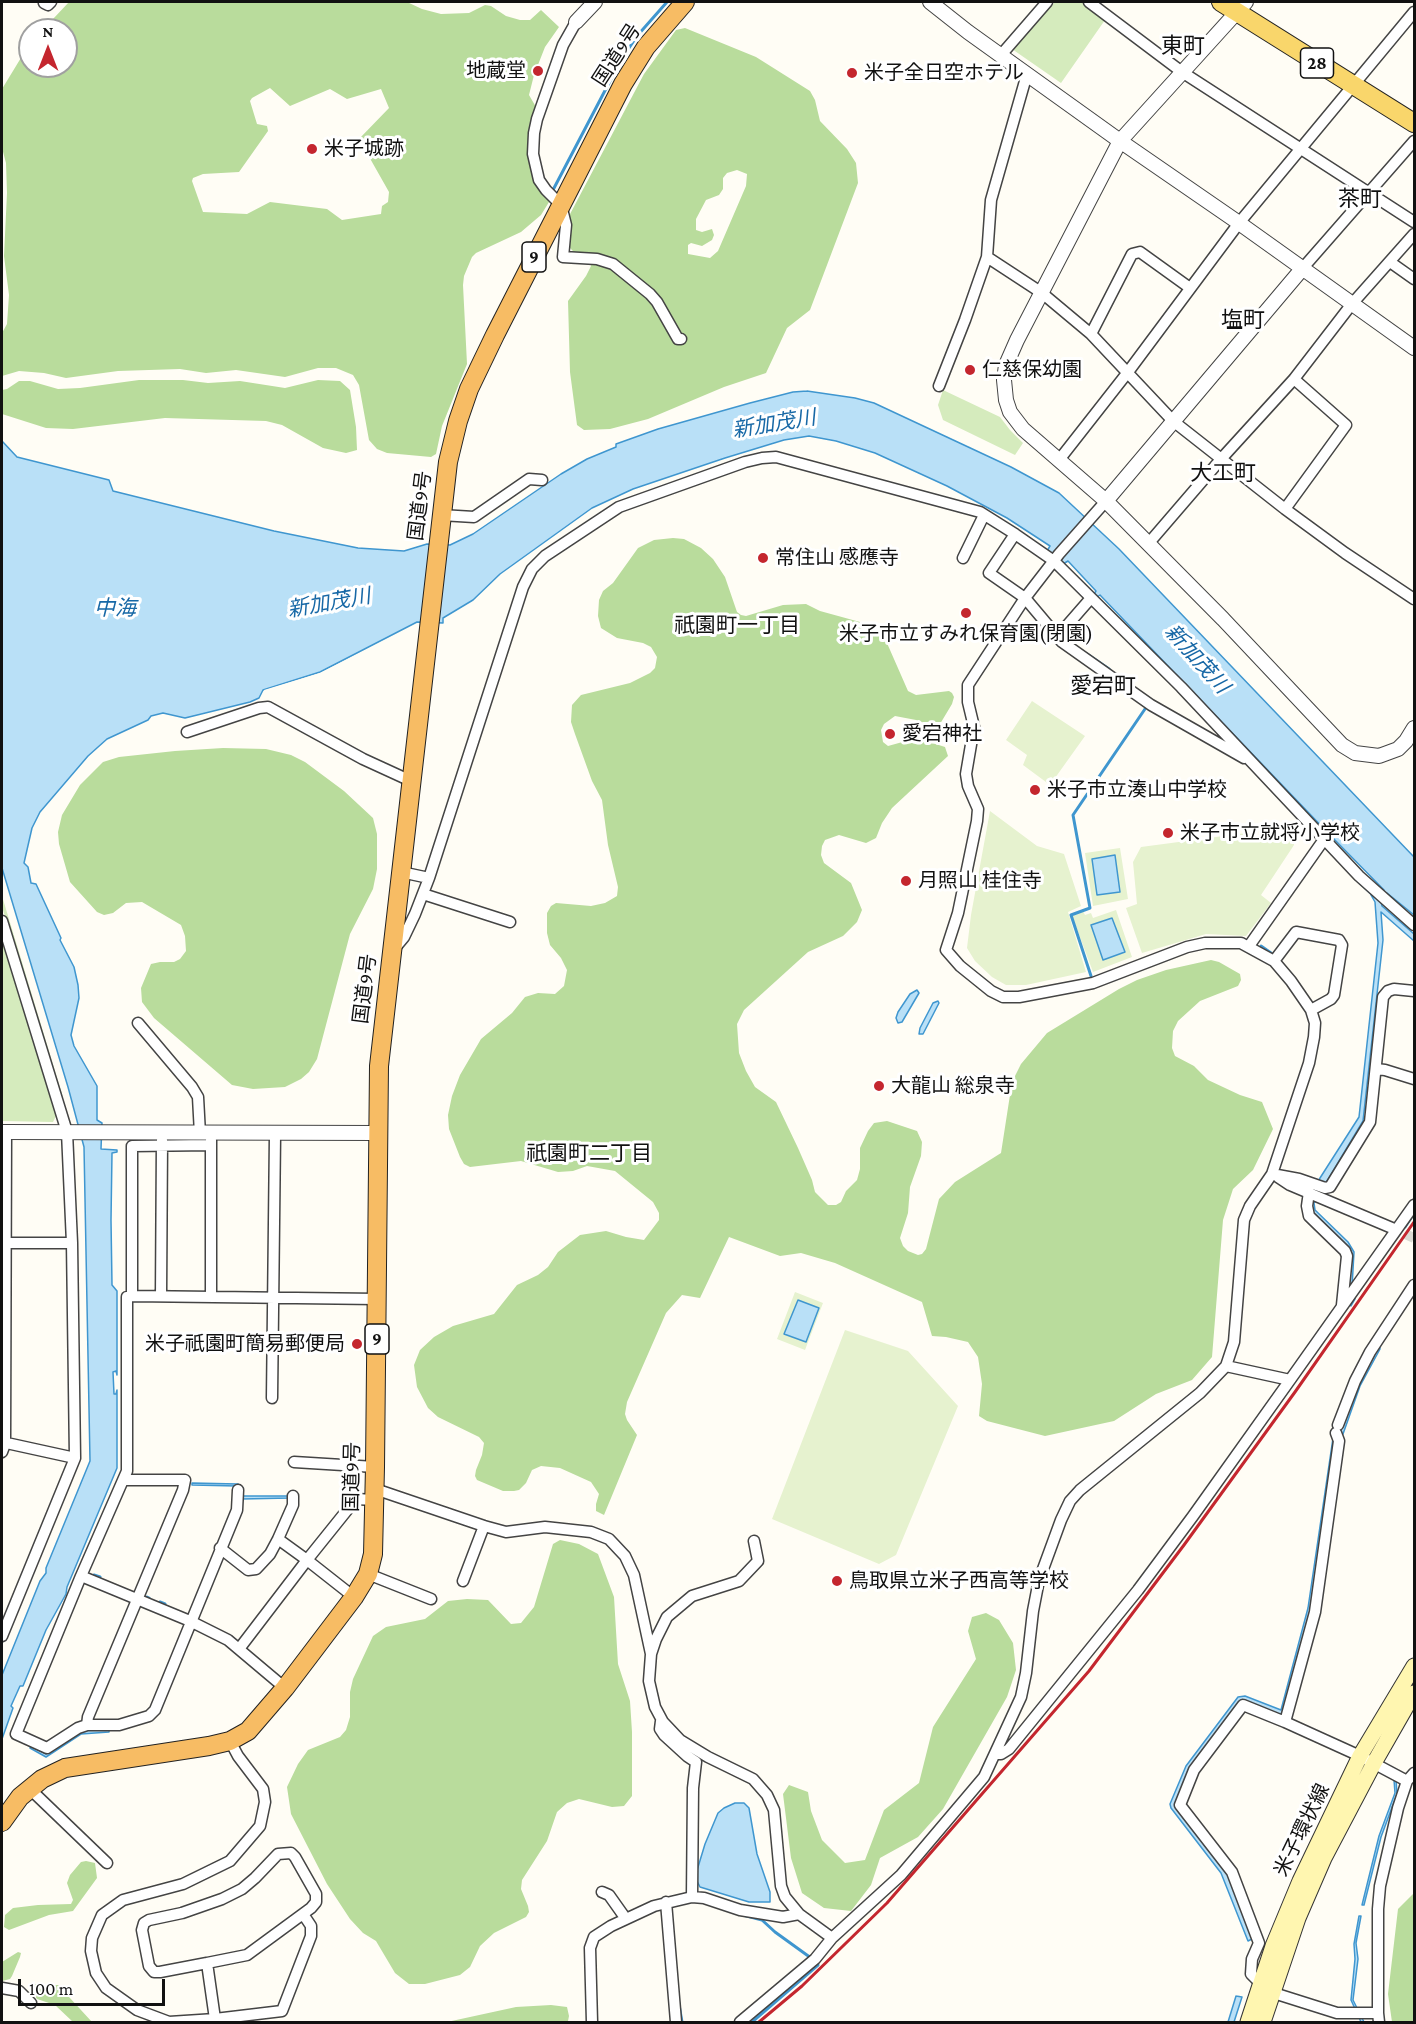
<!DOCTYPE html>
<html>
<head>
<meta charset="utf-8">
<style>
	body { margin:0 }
	#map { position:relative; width:1416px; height:2024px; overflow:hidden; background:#fffdf5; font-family:"Crimson Pro",serif }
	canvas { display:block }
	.frame { position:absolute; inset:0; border:3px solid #111; pointer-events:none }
	.north { position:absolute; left:18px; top:18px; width:60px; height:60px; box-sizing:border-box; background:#fff; border:2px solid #a0a0a0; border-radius:50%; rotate:0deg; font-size:16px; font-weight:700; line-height:24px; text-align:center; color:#111 }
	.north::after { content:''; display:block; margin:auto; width:21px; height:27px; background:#c4262e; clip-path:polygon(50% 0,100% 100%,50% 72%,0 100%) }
	.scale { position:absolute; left:18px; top:1979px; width:147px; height:27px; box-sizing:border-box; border:3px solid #111; border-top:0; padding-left:8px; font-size:18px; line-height:21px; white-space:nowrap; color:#111; -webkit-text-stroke:4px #fff; paint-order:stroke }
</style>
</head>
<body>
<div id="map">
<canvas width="1416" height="2024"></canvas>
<div class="frame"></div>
<div class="north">N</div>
<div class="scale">100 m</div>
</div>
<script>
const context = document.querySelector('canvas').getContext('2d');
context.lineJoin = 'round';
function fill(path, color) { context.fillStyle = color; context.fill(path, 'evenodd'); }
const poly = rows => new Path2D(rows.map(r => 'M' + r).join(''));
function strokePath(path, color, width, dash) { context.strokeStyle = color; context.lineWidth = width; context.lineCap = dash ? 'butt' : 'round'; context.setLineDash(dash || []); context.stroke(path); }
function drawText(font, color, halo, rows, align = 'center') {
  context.font = font + ' "Crimson Pro","Noto Sans JP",serif'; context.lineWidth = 6; context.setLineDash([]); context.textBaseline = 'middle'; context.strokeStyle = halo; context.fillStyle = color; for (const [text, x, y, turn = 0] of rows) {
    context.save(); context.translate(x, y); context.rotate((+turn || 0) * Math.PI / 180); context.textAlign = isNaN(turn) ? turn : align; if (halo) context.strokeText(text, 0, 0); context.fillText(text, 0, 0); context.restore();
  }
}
fill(poly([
	[1055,2,1081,2,1105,20,1061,83,1012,49],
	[943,390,1000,417,1010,430,1023,443,1015,455,943,420,938,405],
	[2,896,62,1094,66,1116,2,907],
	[2,937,56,1116,53,1122,2,1121]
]), '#d5ebbd');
fill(poly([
	[69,2,407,2,422,9,441,14,469,13,485,5,491,6,506,16,520,20,530,20,541,10,559,27,545,47,534,75,529,95,536,107,529,136,528,150,530,165,549,202,541,215,521,232,476,253,472,257,464,276,463,285,467,364,442,426,436,454,431,457,387,453,377,449,369,440,359,385,353,375,336,368,318,368,285,377,236,370,206,373,180,369,118,371,66,378,44,373,19,371,2,376,2,333,7,324,9,295,4,256,7,193,6,163,2,148,2,89,30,43,30,66,66,66,66,30,38,30,44,20,53,19],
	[270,88,290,106,330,89,347,99,381,89,389,108,359,139,389,192,388,202,382,206,381,214,342,220,327,209,270,202,247,214,203,212,192,181,193,178,203,174,239,172,268,131,267,126,257,124,250,101,252,98],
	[685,28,756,57,810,91,815,100,820,121,847,149,856,163,858,183,810,310,787,328,766,373,724,387,648,419,610,429,584,430,577,425,570,372,568,301,586,276,591,266,590,263,575,253,569,247,569,216,644,74,676,30],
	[737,170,747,174,746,186,718,251,710,258,688,254,688,245,691,243,702,246,712,240,714,235,712,229,702,232,696,230,696,219,706,200,719,195,723,189,723,178,727,173],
	[139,380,183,380,208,383,240,381,285,388,318,380,340,381,350,390,356,427,357,450,346,453,323,448,282,425,266,421,165,418,73,429,46,428,2,414,2,390,7,389,19,381,30,381,58,389,80,388],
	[673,538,684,539,701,548,713,559,725,577,737,612,741,615,746,616,783,605,806,604,820,611,860,622,883,634,908,691,916,695,949,691,952,693,954,697,952,704,937,729,933,730,916,720,895,716,884,724,881,730,883,742,888,746,917,738,945,747,948,756,892,808,882,823,876,838,866,843,839,835,825,840,822,846,821,855,824,863,851,883,862,910,857,922,843,936,808,952,744,1010,737,1024,739,1053,746,1071,755,1087,776,1102,798,1148,812,1180,815,1192,828,1205,836,1205,841,1202,846,1191,857,1180,860,1169,860,1148,868,1131,874,1123,887,1121,917,1131,922,1142,921,1156,910,1187,908,1213,900,1238,903,1246,908,1251,918,1255,922,1254,926,1249,939,1199,955,1182,1001,1153,1012,1082,1021,1064,1047,1033,1119,989,1137,980,1166,970,1211,960,1219,962,1240,974,1241,980,1238,986,1200,1001,1178,1021,1173,1031,1172,1048,1175,1056,1194,1066,1208,1080,1240,1095,1262,1102,1273,1129,1253,1170,1233,1189,1223,1220,1212,1357,1192,1380,1156,1394,1114,1421,1045,1436,987,1421,979,1416,982,1384,978,1357,968,1342,946,1337,932,1336,922,1302,835,1263,801,1253,780,1256,729,1237,700,1298,682,1295,666,1313,627,1402,625,1414,627,1420,637,1435,604,1515,596,1511,596,1504,599,1494,591,1482,560,1468,541,1466,532,1470,526,1483,519,1490,514,1491,503,1491,477,1480,475,1476,476,1470,482,1455,484,1443,479,1437,438,1417,428,1408,417,1387,414,1365,420,1350,434,1337,453,1326,494,1314,517,1285,538,1275,548,1267,558,1252,580,1235,606,1231,626,1237,644,1240,659,1220,659,1213,653,1202,615,1171,587,1166,573,1171,558,1172,521,1161,470,1167,464,1164,460,1157,449,1129,448,1115,452,1096,460,1075,481,1039,512,1013,525,997,538,993,555,994,564,986,567,970,561,958,550,945,547,933,547,913,551,906,556,903,591,906,605,903,617,896,618,887,608,845,602,800,592,781,575,734,571,722,572,705,581,695,630,683,650,673,655,668,657,657,651,647,643,643,617,638,601,628,598,616,599,600,603,591,613,583,638,548,654,540],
	[223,748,266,749,291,755,305,762,344,791,373,818,377,834,377,869,373,889,350,934,317,1059,309,1072,301,1079,285,1087,253,1089,232,1085,154,1018,142,1002,141,988,151,964,160,962,174,962,180,959,186,951,185,936,181,925,142,902,126,903,113,913,104,915,97,912,70,882,59,844,58,832,62,815,80,785,103,762,119,757,175,751],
	[560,1540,579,1544,598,1554,614,1597,618,1664,630,1701,632,1732,632,1796,624,1806,612,1807,579,1799,567,1803,557,1812,547,1841,522,1880,521,1889,528,1906,529,1912,526,1917,494,1933,480,1946,470,1967,460,1975,425,1984,409,1984,395,1973,376,1941,363,1933,350,1919,327,1884,291,1814,287,1787,298,1764,308,1750,340,1737,346,1730,350,1717,350,1692,353,1679,373,1636,386,1627,425,1619,448,1601,467,1599,488,1600,511,1624,521,1623,534,1607,553,1544],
	[986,1613,999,1620,1013,1643,1016,1670,1007,1697,943,1809,918,1837,880,1858,871,1885,851,1911,824,1908,802,1893,791,1858,783,1794,789,1785,808,1792,811,1811,822,1840,845,1863,865,1860,884,1810,919,1783,933,1727,976,1659,968,1631,972,1617],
	[86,1861,95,1863,97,1878,73,1911,49,1915,9,1930,4,1927,5,1915,13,1908,38,1905,71,1904,73,1900,67,1883,70,1875,81,1862],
	[1414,1893,1414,2022,1392,2022,1388,1994,1398,1909],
	[18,1952,21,1953,20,1957,12,1976,10,1979,2,1981,2,1962],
	[36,1984,47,1996,52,1994,51,1985,58,1985,92,2022,73,2022,55,2005,37,1999,30,1988,32,1985],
	[551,2005,567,2007,569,2016,568,2021,447,2022,516,2007]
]), '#b9dc9c');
fill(poly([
	[1032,701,1085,736,1050,785,1023,765,1027,755,1006,740],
	[990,811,1037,846,1064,854,1081,906,1068,912,1086,972,1026,985,1006,985,992,977,975,961,967,948,971,915],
	[1254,832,1256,837,1293,835,1294,845,1261,895,1271,903,1246,936,1206,934,1142,953,1126,908,1137,904,1133,862,1141,847],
	[1120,848,1128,899,1093,906,1085,853],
	[1116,910,1132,957,1093,972,1072,916,1083,911,1085,915,1091,913,1093,918],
	[795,1292,823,1303,805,1350,777,1339],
	[845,1330,908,1351,958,1406,896,1555,879,1564,772,1519]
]), '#e6f2cf');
const water = poly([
	[807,391,855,398,874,403,1011,467,1059,493,1119,549,1414,857,1414,915,1387,893,1381,901,1382,906,1414,934,1414,941,1381,912,1383,940,1363,1121,1314,1203,1315,1210,1348,1242,1354,1252,1352,1287,1355,1299,1351,1306,1348,1293,1349,1255,1311,1213,1310,1199,1320,1178,1359,1117,1378,943,1375,902,1371,895,1384,890,1329,834,1326,834,1328,833,1100,595,1097,597,1094,594,1096,591,1068,561,1063,564,1047,551,1050,546,1007,518,947,486,875,453,836,441,809,436,784,440,725,458,633,489,592,508,500,574,473,600,443,618,443,623,417,622,320,672,263,690,259,698,250,702,185,718,163,713,151,716,148,720,107,739,88,756,40,812,32,828,24,863,28,867,31,883,36,884,61,938,60,940,74,967,78,985,79,998,71,1035,74,1046,97,1086,97,1120,102,1123,101,1149,117,1150,117,1152,112,1153,111,1220,112,1285,117,1291,117,1375,116,1371,113,1372,114,1394,116,1394,117,1390,117,1468,67,1587,66,1594,46,1630,23,1686,20,1686,11,1706,13,1708,2,1739,2,1675,40,1581,46,1573,46,1568,90,1461,84,1147,68,1087,2,868,2,441,17,457,109,480,113,491,274,531,358,548,404,551,427,544,450,545,473,534,561,474,587,459,616,447,616,444,658,429,750,403,793,392,807,391],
	[1115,855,1120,892,1097,895,1092,859,1115,855],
	[1112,918,1125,952,1103,960,1091,925,1112,918],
	[917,990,919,993,902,1022,898,1023,896,1018,898,1012,910,994,917,990],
	[938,1001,939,1003,923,1034,919,1034,920,1028,933,1003,938,1001],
	[798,1300,819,1308,806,1342,784,1334,798,1300],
	[1379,1344,1380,1349,1360,1386,1343,1434,1336,1441,1312,1612,1284,1718,1242,1701,1176,1805,1229,1875,1254,1938,1248,1941,1221,1873,1171,1808,1170,1804,1186,1766,1238,1697,1245,1696,1281,1710,1308,1608,1333,1438,1379,1344],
	[192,1483,238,1484,243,1488,242,1496,290,1496,290,1498,242,1499,237,1486,192,1485,192,1483],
	[85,1730,109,1730,109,1732,81,1734,46,1757,30,1748,31,1746,46,1754,85,1730],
	[1394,1780,1396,1780,1397,1794,1381,1837,1364,1905,1362,1905,1379,1836,1395,1793,1394,1780],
	[735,1803,744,1803,749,1808,757,1854,770,1892,770,1902,749,1902,700,1887,695,1877,705,1844,718,1813,724,1808,735,1803],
	[1359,1916,1361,1916,1356,1943,1358,1959,1353,2000,1364,2022,1361,2022,1351,2000,1355,1959,1354,1944,1359,1916],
	[1236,1996,1242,1997,1234,2022,1228,2022,1236,1996]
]);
fill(water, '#b9e0f7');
strokePath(water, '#3f96cf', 1.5);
fill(poly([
	[407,629,407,632,321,675,265,694,264,690,320,673]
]), '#fffdf5');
strokePath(poly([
	[553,190,621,60,637,36,667,2],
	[1087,654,1109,669],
	[1360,883,1375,897],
	[1261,946,1271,953],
	[1091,976,1071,915,1090,908,1073,815,1147,706],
	[1405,1227,1414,1213],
	[94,1575,100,1577],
	[147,1597,149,1598],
	[160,1602,165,1604],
	[739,1914,762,1920,775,1932,811,1958],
	[678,1999,682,2022],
	[752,2022,818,1965,816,1962]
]), '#3f96cf', 3);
strokePath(poly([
	[1392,1228,1414,1238]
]), '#dbdad3', 10, [10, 5]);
const minor = poly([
	[1089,2,1182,72,1414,222],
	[44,3,48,5,51,2],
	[576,22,563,45,537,119,534,133,533,154,539,180,546,190,561,205,566,225,563,257,597,259,613,264,650,294,657,302,678,339,681,339],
	[1001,55,1047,2],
	[987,257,1042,293,1091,334,1173,421,1285,509,1345,553,1414,599],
	[1390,262,1414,279],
	[1302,269,1414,141],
	[1091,334,1132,254,1140,252,1190,288],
	[939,386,965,320,987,257,991,200,1027,74],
	[1059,460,1128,372,1239,223,1414,12],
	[1285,509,1346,425,1294,379],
	[441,515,474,517,529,479,542,480],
	[1015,534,989,573,1025,598,1062,642,1151,705,1244,758],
	[1148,544,1222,458,1294,379,1351,305,1414,234],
	[963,558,984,515],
	[1057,637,1091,598],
	[187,732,259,708,268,707,363,759,411,781],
	[429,878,523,587,532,569,545,556,619,507,745,462,762,458,776,457,980,512,1015,534,1054,561,1181,687,1359,876,1414,925],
	[423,894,510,922],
	[2,921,67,1132,72,1243,75,1458,2,1636],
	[1249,946,1325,838],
	[394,949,404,937,415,914,429,878,401,872],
	[1274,961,1296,932,1339,940,1342,945,1334,995,1331,999,1311,1010],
	[138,1023,192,1087,198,1097,200,1134],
	[1376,1069,1385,1070,1414,1079],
	[211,1140,211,1297],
	[211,1145,132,1146,132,1296,127,1297,127,1471,81,1576,16,1734,47,1748,78,1728,87,1725,119,1725,149,1716,155,1710,237,1510,238,1490],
	[1272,1174,1299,1179,1325,1188,1330,1187,1370,1122,1383,997,1388,991,1394,989,1414,991],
	[1278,1177,1290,1185,1392,1228],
	[1309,1192,1307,1206,1309,1216,1345,1251,1347,1256,1342,1305],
	[2,1243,72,1243],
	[132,1296,378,1299],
	[161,1296,162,1140],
	[1290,1380,1414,1205],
	[272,1398,275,1135],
	[1338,1425,1355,1381,1370,1352,1414,1285],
	[2,1442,75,1458],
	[2,1452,5,1444,6,1132],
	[294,1462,375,1467],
	[375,1489,484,1526,506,1532,545,1527,591,1532,609,1539,625,1556,634,1575,651,1654],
	[278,1539,307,1560,356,1499,374,1500],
	[754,1541,758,1561,739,1581,692,1596,667,1617,656,1639,651,1654,649,1681,655,1707,663,1722,680,1740,708,1757,753,1779,767,1795,774,1810,781,1886,785,1897,799,1914,832,1938],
	[220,1548,248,1570,256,1569,270,1554,278,1539,293,1505,293,1496],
	[368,1574,431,1599],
	[81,1576,190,1621,228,1640,285,1688],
	[463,1581,484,1526],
	[239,1649,307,1560,354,1597],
	[661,1721,660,1729,664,1735,687,1756,696,1762,693,1788,692,1897],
	[1285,1722,1315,1612,1339,1441,1336,1433],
	[87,1725,88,1717,183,1490,185,1480,124,1480],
	[230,1741,238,1756,263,1789,265,1802,260,1826,230,1861,183,1884,123,1900,102,1915,92,1938,91,1951,96,1973,106,1988,137,2010,169,2022,215,2019,282,2011,311,1936,311,1926,303,1914],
	[995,1754,1001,1754,1009,1749,1138,1590,1193,1516,1290,1380,1226,1366],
	[30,1789,107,1863],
	[602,1892,609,1895,626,1919],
	[666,1902,676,2022],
	[207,1963,160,1972,154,1972,149,1966,142,1930,144,1923,149,1920,182,1913,222,1899,242,1889,255,1878,278,1854,291,1853,295,1857,316,1894,316,1902,311,1908,247,1955,207,1963,215,2019],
	[2,1988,19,1991,31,2003],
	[1378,2013,1378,1909,1380,1886,1398,1808,1407,1781,1414,1773],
	[592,2022,590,1948,594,1937,611,1926,654,1906,692,1897,704,1898,740,1910,783,1917,799,1914],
	[740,2022,815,1959,832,1938,901,1875,984,1777,1021,1697,1026,1673,1033,1611,1039,1580,1061,1520,1070,1501,1080,1490,1200,1393,1226,1366,1234,1342,1244,1220,1250,1206,1272,1174,1309,1063,1314,1037,1315,1023,1311,1010,1291,981,1274,961,1241,943,1205,943,1187,947,1093,983,1019,997,1003,997,991,991,960,966,946,950,958,913,977,821,978,809,968,786,966,774,974,727,968,702,968,685,1025,598,1059,554,1106,501],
	[1379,2022,1378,2013,1337,2013,1280,1995,1260,1983,1251,1974,1252,1959,1259,1943,1232,1872,1180,1805,1194,1770,1243,1705,1285,1722,1360,1756,1407,1781]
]);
const tertiary = poly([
	[930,2,968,32,1120,141,1239,223,1414,348],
	[1246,2,1120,141,1017,340,1006,365,1004,380,1006,400,1010,412,1023,429,1106,501,1223,619,1342,745,1355,753,1379,756,1398,749,1406,741,1414,728],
	[576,22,595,2],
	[1106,501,1302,269],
	[2,1132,378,1133]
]);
const secondary = poly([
	[1248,2022,1273,1946,1300,1881,1360,1756,1414,1666],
	[1263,2022,1298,1918,1324,1858,1374,1763,1414,1693]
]);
const primary = poly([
	[1221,2,1414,123]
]);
const trunk = poly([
	[2,1822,20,1797,42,1779,65,1768,209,1746,230,1741,248,1731,285,1688,354,1597,368,1574,373,1554,375,1467,379,1066,448,462,458,421,469,389,495,335,623,84,646,47,685,2]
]);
strokePath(minor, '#444', 13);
strokePath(tertiary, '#444', 16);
strokePath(secondary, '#333', 17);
strokePath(primary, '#222', 20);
strokePath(trunk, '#222', 20);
strokePath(minor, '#fff', 10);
strokePath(tertiary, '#fff', 14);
strokePath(secondary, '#fff6b0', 15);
strokePath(primary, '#f9d66b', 18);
strokePath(trunk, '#f7bc64', 18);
strokePath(poly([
	[759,2022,802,1986,887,1903,1089,1671,1184,1545,1295,1392,1414,1222]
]), '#c4262e', 3);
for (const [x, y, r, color] of [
	[538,71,6,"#c4262e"],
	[852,73,6,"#c4262e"],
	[312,149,6,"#c4262e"],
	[970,370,6,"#c4262e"],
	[763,558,6,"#c4262e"],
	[966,613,6,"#c4262e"],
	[890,734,6,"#c4262e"],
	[1035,790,6,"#c4262e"],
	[1168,833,6,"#c4262e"],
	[906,881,6,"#c4262e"],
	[879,1086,6,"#c4262e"],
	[357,1344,6,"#c4262e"],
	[837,1581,6,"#c4262e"]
]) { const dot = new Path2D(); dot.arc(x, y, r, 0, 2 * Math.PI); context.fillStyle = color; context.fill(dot); strokePath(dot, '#fff', 2); }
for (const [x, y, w] of [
	[1317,63,33],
	[534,257,24],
	[377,1339,24]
]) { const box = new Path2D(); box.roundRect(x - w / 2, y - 15, w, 30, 4.5); context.fillStyle = '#fff'; context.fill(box); strokePath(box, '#111', 1.5); }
drawText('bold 18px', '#111', null, [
	["28",1317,63],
	["9",534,257],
	["9",377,1339]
]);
drawText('20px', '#111', '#fff', [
	["国道9号",617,55,-57],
	["国道9号",420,506,-83],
	["国道9号",365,989,-83],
	["国道9号",352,1477,-89],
	["米子環状線",1302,1830,-64]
]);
drawText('20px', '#111', '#fff', [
	["地蔵堂",526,71,"right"],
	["米子全日空ホテル",864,73],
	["米子城跡",324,149],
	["仁慈保幼園",982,370],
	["常住山 感應寺",775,558],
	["米子市立すみれ保育園(閉園)",966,634,"center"],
	["愛宕神社",902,734],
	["米子市立湊山中学校",1047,790],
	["米子市立就将小学校",1180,833],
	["月照山 桂住寺",918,881],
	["大龍山 総泉寺",891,1086],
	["米子祇園町簡易郵便局",345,1344,"right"],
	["鳥取県立米子西高等学校",849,1581]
], 'left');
drawText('italic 21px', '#1768a6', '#fff', [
	["新加茂川",774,424,-9],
	["新加茂川",329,603,-10],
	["中海",115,609],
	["新加茂川",1197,659,48]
]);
drawText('21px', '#111', '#fff', [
	["祇園町一丁目",737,626],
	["祇園町二丁目",589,1154]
]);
drawText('22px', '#111', '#fff', [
	["東町",1183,46],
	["茶町",1360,199],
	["塩町",1243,320],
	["大工町",1223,473],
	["愛宕町",1103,686]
]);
</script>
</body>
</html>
